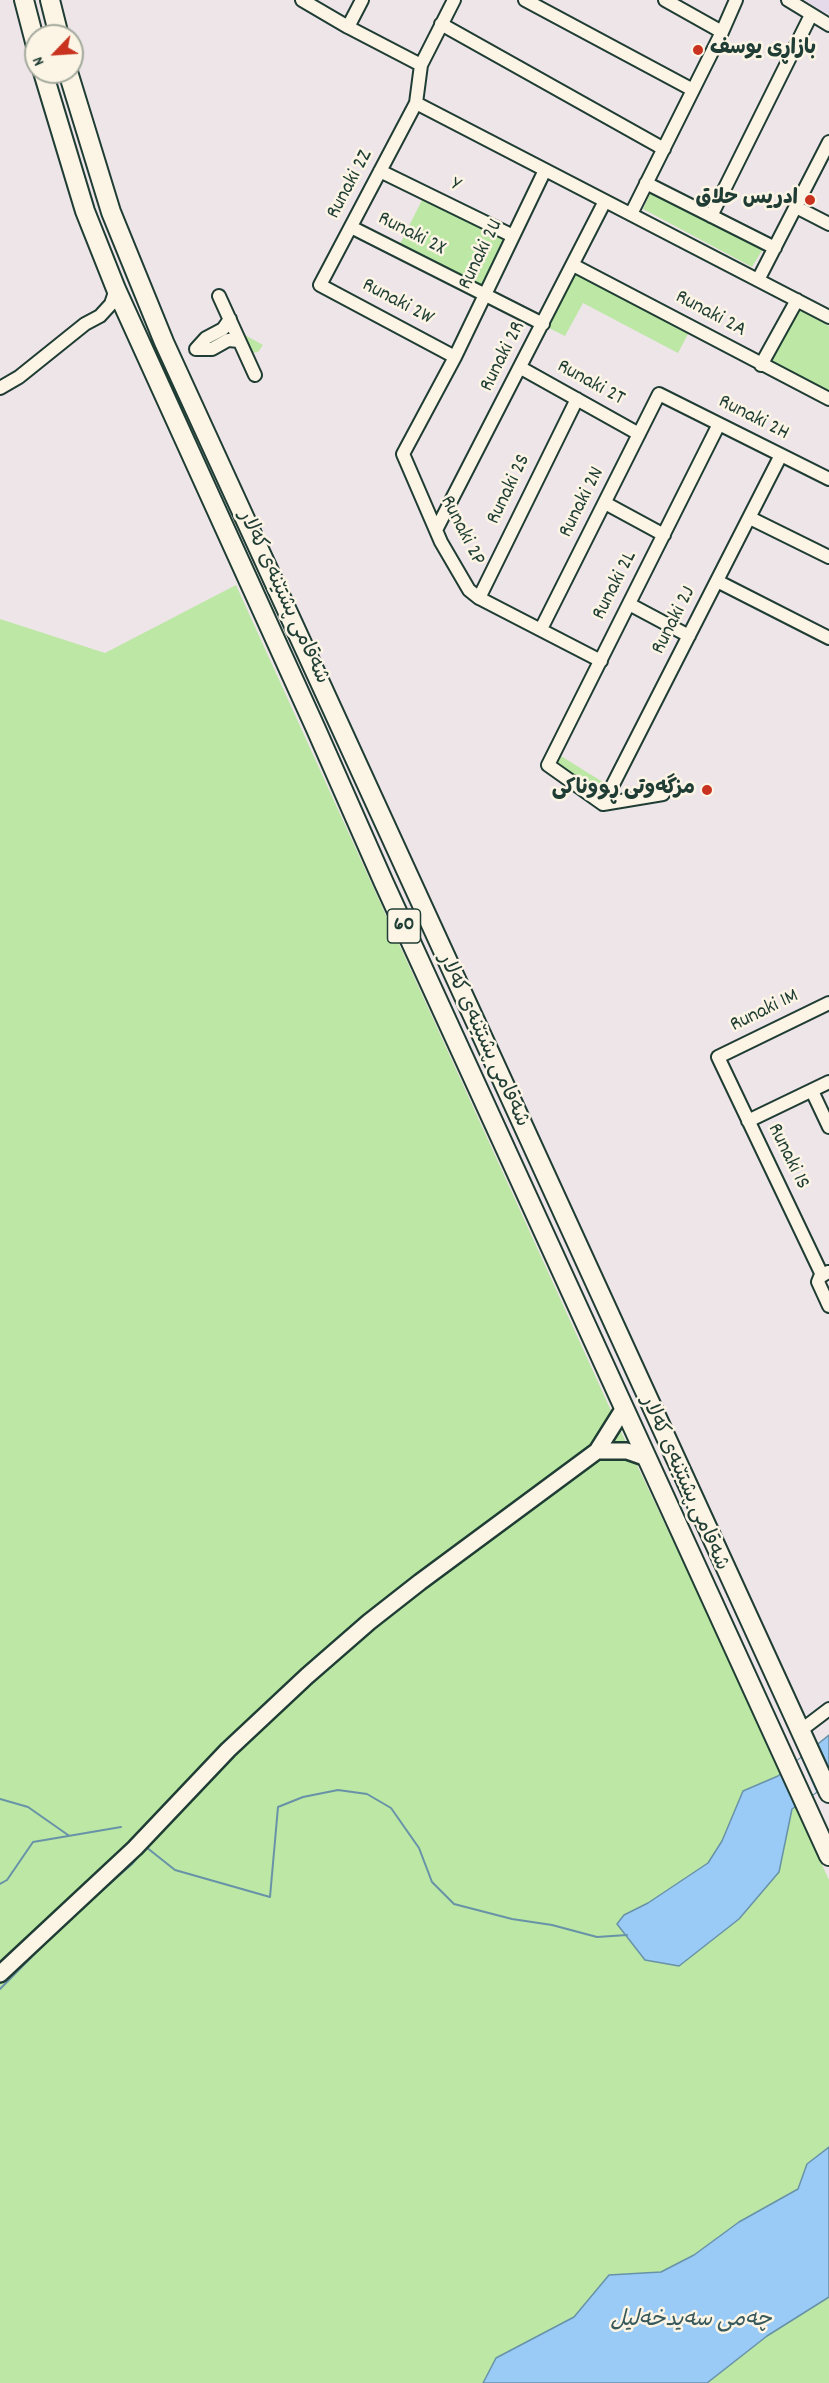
<!DOCTYPE html>
<html>
<head>
<meta charset="utf-8">
<style>
	body { margin:0 }
	#map { position:relative; width:829px; height:2383px; overflow:hidden; background:#eee5e8; font-family:Dekko,sans-serif }
	canvas { display:block }
	.north { position:absolute; left:24px; top:24px; width:60px; height:60px; box-sizing:border-box; background:#fcf5e5; border:2px solid #a4ab9e; border-radius:50%; rotate:245deg; font-size:16px; font-weight:700; line-height:24px; text-align:center; color:#1f3d34 }
	.north::after { content:''; display:block; margin:auto; width:21px; height:27px; background:#c8321e; clip-path:polygon(50% 0,100% 100%,50% 72%,0 100%) }
</style>
</head>
<body>
<div id="map">
<canvas width="829" height="2383"></canvas>
<div class="north">N</div>
</div>
<script>
const context = document.querySelector('canvas').getContext('2d');
context.lineJoin = 'round';
function fill(path, color) { context.fillStyle = color; context.fill(path, 'evenodd'); }
const poly = rows => new Path2D(rows.map(r => 'M' + r).join(''));
function strokePath(path, color, width, dash) { context.strokeStyle = color; context.lineWidth = width; context.lineCap = dash ? 'butt' : 'round'; context.setLineDash(dash || []); context.stroke(path); }
function drawText(font, color, halo, rows, align = 'center') {
  context.font = font + ' Dekko,"Playpen Sans Arabic",sans-serif'; context.lineWidth = 5; context.setLineDash([]); context.textBaseline = 'middle'; context.strokeStyle = halo; context.fillStyle = color; for (const [text, x, y, turn = 0] of rows) {
    context.save(); context.translate(x, y); context.rotate((+turn || 0) * Math.PI / 180); context.textAlign = isNaN(turn) ? turn : align; if (halo) context.strokeText(text, 0, 0); context.fillText(text, 0, 0); context.restore();
  }
}
fill(poly([
	[800,0,829,0,829,18]
]), '#e5daea');
fill(poly([
	[651,192,763,249,752,267,643,209],
	[424,196,507,238,482,289,399,246],
	[576,273,689,332,678,353,583,303,565,336,547,327],
	[798,309,829,326,829,392,770,361],
	[243,334,263,345,258,352,252,353,250,351],
	[236,585,608,1404,735,1672,829,1880,829,2383,0,2383,0,619,105,653],
	[561,756,606,784,600,795,556,766]
]), '#bce7a4');
const water = poly([
	[829,1735,829,1784,792,1809,779,1872,739,1919,679,1966,645,1960,617,1924,624,1915,648,1903,708,1863,722,1841,743,1791,778,1776,829,1735],
	[829,2147,829,2297,767,2336,707,2383,483,2383,496,2358,574,2317,609,2275,661,2272,694,2255,739,2222,798,2189,807,2164,829,2147]
]);
fill(water, '#99cbf6');
strokePath(water, '#6892a8', 1.5);
fill(poly([
	[801,1758,816,1792,796,1807,781,1773]
]), '#eee5e8');
strokePath(poly([
	[0,1799,28,1807,68,1835],
	[0,1884,7,1880,33,1842,121,1827],
	[0,1989,62,1926,132,1864,146,1847,175,1870,270,1897,278,1807,303,1797,338,1790,367,1794,391,1808,419,1848,432,1882,454,1904,512,1919,552,1925,597,1937,627,1935]
]), '#6892a8', 2);
const minor = poly([
	[302,0,348,27],
	[362,0,348,27,421,65],
	[454,0,421,65,416,103,320,285,455,357],
	[525,0,693,90],
	[665,0,722,32],
	[788,0,829,25],
	[441,24,664,149],
	[416,103,829,317],
	[545,170,455,357,403,454,441,542,469,590,479,598,601,661],
	[380,171,513,236],
	[646,183,775,248],
	[796,207,829,224],
	[631,214,722,32,736,0],
	[711,216,811,15],
	[351,227,543,324],
	[573,265,829,399],
	[758,280,829,142],
	[219,296,255,375],
	[196,349,206,338,223,329,230,319],
	[196,349,212,349,228,340,239,341],
	[761,365,797,300],
	[521,368,639,434],
	[0,388,19,377,85,324,100,316,111,304,116,289],
	[605,503,664,535],
	[750,518,829,557],
	[436,530,605,201],
	[717,581,829,638],
	[479,598,577,399],
	[629,604,689,636],
	[541,629,659,394,829,479],
	[603,804,548,765,719,424],
	[603,804,781,455],
	[603,804,663,794],
	[812,1091,829,1127],
	[748,1121,829,1082],
	[828,1272,820,1277,818,1282,829,1306],
	[822,1275,718,1057,829,1003],
	[800,1731,829,1709]
]);
const major = poly([
	[597,1451,627,1451,647,1458],
	[0,1974,135,1848,228,1750,307,1676,369,1622,420,1582,597,1451,624,1408]
]);
const highway = poly([
	[24,0,36,46],
	[50,0,59,36],
	[43,72,85,211,116,289,316,729,384,883,829,1856],
	[68,72,111,212,164,342,829,1793]
]);
strokePath(minor, '#1f3d34', 16);
strokePath(major, '#1f3d34', 20);
strokePath(highway, '#1f3d34', 22);
strokePath(minor, '#fcf5e5', 12);
strokePath(major, '#fcf5e5', 15);
strokePath(highway, '#fcf5e5', 18);
for (const [x, y, r, color] of [
	[698,50,6,"#c8321e"],
	[810,200,6,"#c8321e"],
	[707,790,6,"#c8321e"]
]) { const dot = new Path2D(); dot.arc(x, y, r, 0, 2 * Math.PI); context.fillStyle = color; context.fill(dot); strokePath(dot, '#fcf5e5', 2); }
for (const [x, y, w] of [
	[404,926,33]
]) { const box = new Path2D(); box.roundRect(x - w / 2, y - 17, w, 34, 4.5); context.fillStyle = '#fcf5e5'; context.fill(box); strokePath(box, '#1f3d34', 1.5); }
drawText('bold 20px', '#1f3d34', null, [
	["60",404,926]
]);
drawText('bold 21px', '#1f3d34', '#fcf5e5', [
	["بازاڕی یوسف",710,50,"left"],
	["ادريس حلاق",798,200],
	["مزگەوتی ڕووناکی",695,790]
], 'right');
drawText('21px', '#1f3d34', '#fcf5e5', [
	["Runaki 2Z",351,185,-62],
	["Y",455,186,26],
	["Runaki 2X",411,235,27],
	["Runaki 2U",482,255,-64],
	["Runaki 2W",397,303,28],
	["Runaki 2A",710,315,28],
	["Runaki 2R",504,357,-63],
	["Runaki 2T",590,384,29],
	["Runaki 2H",753,419,27],
	["Runaki 2S",510,490,-64],
	["Runaki 2N",583,503,-63],
	["Runaki 2P",461,531,63],
	["Runaki 2L",616,586,-63],
	["شەقامی پشتێنەی کەلار",282,598,65],
	["Runaki 2J",675,621,-63],
	["Runaki 1M",765,1012,-26],
	["شەقامی پشتێنەی کەلار",482,1041,65],
	["Runaki 1S",787,1157,64],
	["شەقامی پشتێنەی کەلار",683,1484,66]
]);
drawText('italic 22px', '#37595b', '#fcf5e5', [
	["چەمی سەیدخەلیل",691,2322]
]);
</script>
</body>
</html>
